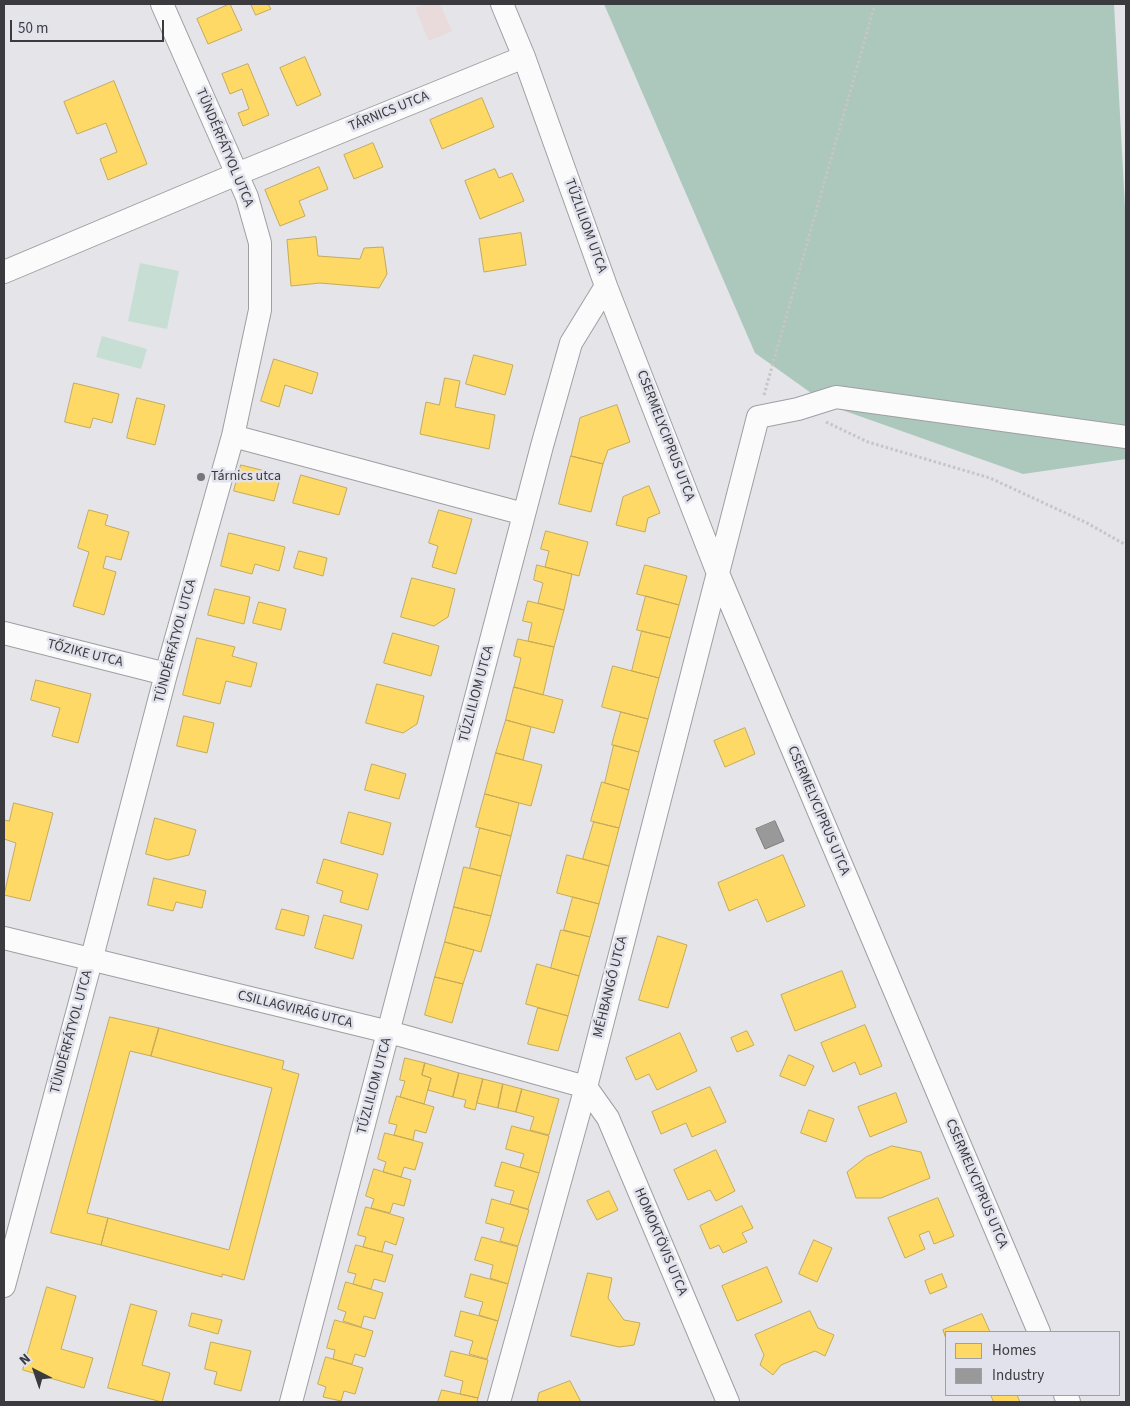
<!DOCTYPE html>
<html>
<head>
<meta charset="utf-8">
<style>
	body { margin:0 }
	#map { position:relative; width:1130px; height:1406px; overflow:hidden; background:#e4e4e9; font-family:"Source Sans 3",sans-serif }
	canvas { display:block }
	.frame { position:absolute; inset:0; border:5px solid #3b3b3f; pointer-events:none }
	.legend { position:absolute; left:945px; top:1331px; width:175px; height:65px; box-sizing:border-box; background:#e1e2ec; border:1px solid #9f9fa7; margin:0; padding:6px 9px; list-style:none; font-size:15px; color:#3b3b3f }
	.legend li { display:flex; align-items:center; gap:10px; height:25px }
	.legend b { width:25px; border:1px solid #9f9fa7 }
	.north { position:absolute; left:10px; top:1346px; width:50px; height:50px; -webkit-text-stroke:4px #e1e2ec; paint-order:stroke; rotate:319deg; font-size:14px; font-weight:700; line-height:20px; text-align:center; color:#3b3b3f }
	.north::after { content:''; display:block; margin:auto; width:18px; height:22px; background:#3b3b3f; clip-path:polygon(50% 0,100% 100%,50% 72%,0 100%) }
	.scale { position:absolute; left:10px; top:20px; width:154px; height:22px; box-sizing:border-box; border:2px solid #3b3b3f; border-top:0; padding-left:6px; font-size:15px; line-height:18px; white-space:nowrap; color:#3b3b3f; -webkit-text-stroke:4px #e1e2ec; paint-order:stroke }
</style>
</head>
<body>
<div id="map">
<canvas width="1130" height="1406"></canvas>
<div class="frame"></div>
<ul class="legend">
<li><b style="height:14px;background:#ffd966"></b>Homes</li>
<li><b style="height:14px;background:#999"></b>Industry</li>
</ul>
<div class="north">N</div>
<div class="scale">50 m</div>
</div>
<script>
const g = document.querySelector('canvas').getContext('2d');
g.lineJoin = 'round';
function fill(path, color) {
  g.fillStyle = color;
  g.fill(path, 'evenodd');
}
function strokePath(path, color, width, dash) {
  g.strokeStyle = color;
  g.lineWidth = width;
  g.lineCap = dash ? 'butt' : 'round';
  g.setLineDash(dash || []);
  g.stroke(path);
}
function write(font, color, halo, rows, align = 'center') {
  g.font = font + ' "Source Sans 3",sans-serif';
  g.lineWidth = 5;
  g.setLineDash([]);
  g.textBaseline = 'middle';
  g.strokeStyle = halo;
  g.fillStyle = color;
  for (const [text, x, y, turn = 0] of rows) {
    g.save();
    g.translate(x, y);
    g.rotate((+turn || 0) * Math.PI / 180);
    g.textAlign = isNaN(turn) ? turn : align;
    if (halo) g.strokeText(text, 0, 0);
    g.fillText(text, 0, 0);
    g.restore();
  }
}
const industrial = new Path2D(`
	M 426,4 L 440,4 L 452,31 L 429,41 L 415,8 Z`);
const green = new Path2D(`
	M 140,263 L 179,271 L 167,329 L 128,321 Z
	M 102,336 L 147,349 L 141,369 L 96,357 Z`);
const forest = new Path2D(`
	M 604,4 L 1114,4 L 1126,226 L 1126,459 L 1023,474 L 828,405 L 755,353 Z`);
const homes = new Path2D(`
	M 230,4 L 242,30 L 208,44 L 197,19 Z
	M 251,4 L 268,4 L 271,9 L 256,15 Z
	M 305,57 L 321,95 L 297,106 L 280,68 Z
	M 248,64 L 269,115 L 243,126 L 238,113 L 249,109 L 242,89 L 230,94 L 222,74 Z
	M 114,81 L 147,164 L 108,180 L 100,159 L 117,152 L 106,123 L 77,134 L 64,102 Z
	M 482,98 L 494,127 L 442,149 L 430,120 Z
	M 373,143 L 383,167 L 354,179 L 344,155 Z
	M 319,167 L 328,189 L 299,201 L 305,216 L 280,226 L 265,190 Z
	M 495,169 L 499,178 L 512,173 L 524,201 L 480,219 L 465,181 Z
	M 521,233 L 526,265 L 484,272 L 479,239 Z
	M 316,237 L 318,256 L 360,259 L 364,248 L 383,247 L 387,274 L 379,288 L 320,283 L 291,286 L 287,240 Z
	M 474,355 L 513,365 L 505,395 L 466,384 Z
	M 274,359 L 318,373 L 312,394 L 285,385 L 279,407 L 261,401 Z
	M 445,378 L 460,381 L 455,407 L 495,415 L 489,449 L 420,434 L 426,402 L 439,405 Z
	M 74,383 L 119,394 L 112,423 L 93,418 L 90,428 L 65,422 Z
	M 137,398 L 165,405 L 155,445 L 127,438 Z
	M 617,405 L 630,442 L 608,450 L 603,464 L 571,456 L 580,418 Z
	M 571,456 L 603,464 L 591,512 L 559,504 Z
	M 241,465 L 281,475 L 274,501 L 234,491 Z
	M 301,475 L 347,488 L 339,515 L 293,503 Z
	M 649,486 L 660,513 L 648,518 L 645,532 L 616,525 L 623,497 Z
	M 89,510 L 108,515 L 105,525 L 129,532 L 121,560 L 106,556 L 103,568 L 116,572 L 104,615 L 73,606 L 89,552 L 78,548 Z
	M 439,510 L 472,519 L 456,574 L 432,567 L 438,546 L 429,543 Z
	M 546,531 L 588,542 L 579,576 L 545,567 L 549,551 L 541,549 Z
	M 229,533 L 285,547 L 279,571 L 255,564 L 252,574 L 221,566 Z
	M 299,551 L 327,558 L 323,576 L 294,568 Z
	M 537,565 L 572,574 L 564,610 L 538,603 L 543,583 L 534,580 Z
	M 645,565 L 687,576 L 679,605 L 637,594 Z
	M 412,578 L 455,589 L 448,617 L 434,626 L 401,617 Z
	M 215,589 L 250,597 L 244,624 L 208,615 Z
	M 646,596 L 679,605 L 670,638 L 637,630 Z
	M 528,601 L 564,610 L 554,647 L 528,641 L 532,623 L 523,621 Z
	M 259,602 L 286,609 L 281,630 L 253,623 Z
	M 642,631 L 670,638 L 659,678 L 632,671 Z
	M 393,633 L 439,646 L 431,676 L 384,663 Z
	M 197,638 L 235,647 L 232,656 L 257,663 L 251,687 L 226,681 L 220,704 L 183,695 Z
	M 518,639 L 554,647 L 543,695 L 514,687 L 521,658 L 514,656 Z
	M 613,666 L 659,678 L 648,719 L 602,707 Z
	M 36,680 L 91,694 L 78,743 L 52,736 L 60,708 L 31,700 Z
	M 377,684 L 424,696 L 417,724 L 403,733 L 366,723 Z
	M 514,687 L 563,700 L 554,733 L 506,720 Z
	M 621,712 L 648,719 L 639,752 L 612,745 Z
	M 184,716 L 214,723 L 207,753 L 177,746 Z
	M 506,720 L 531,727 L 523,760 L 496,753 Z
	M 745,728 L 755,754 L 725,767 L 714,741 Z
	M 614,745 L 639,752 L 629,790 L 605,783 Z
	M 496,753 L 542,765 L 531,806 L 485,794 Z
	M 372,764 L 406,774 L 399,799 L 365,790 Z
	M 602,782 L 629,790 L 619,828 L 591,821 Z
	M 485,794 L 519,803 L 511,836 L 476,827 Z
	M 14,803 L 53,813 L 30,901 L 4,895 L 16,843 L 4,839 L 4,820 L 9,821 Z
	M 349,812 L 391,823 L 383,855 L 341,843 Z
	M 155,818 L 196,830 L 189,855 L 168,860 L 146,854 Z
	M 594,822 L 619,828 L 609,866 L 583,859 Z
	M 480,828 L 511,836 L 501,876 L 470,868 Z
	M 567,855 L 609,866 L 599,904 L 557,893 Z
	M 783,855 L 805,906 L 767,922 L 757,899 L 729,911 L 718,883 Z
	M 324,859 L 378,874 L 368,910 L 340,902 L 343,891 L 317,883 Z
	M 464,867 L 501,876 L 491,916 L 454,907 Z
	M 154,878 L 206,891 L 202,908 L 176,902 L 173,911 L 148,905 Z
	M 573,897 L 599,904 L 590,937 L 564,930 Z
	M 454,907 L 491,916 L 481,952 L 445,942 Z
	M 282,909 L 309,916 L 304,936 L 276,929 Z
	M 324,915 L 362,925 L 353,959 L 315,948 Z
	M 561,930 L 590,937 L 579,976 L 551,968 Z
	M 658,936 L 687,945 L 668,1008 L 639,1000 Z
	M 445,942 L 474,950 L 463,984 L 435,977 Z
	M 537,964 L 579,976 L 568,1016 L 526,1004 Z
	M 842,971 L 856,1007 L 795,1031 L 781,995 Z
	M 435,977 L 463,984 L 452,1023 L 425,1015 Z
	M 538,1008 L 568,1016 L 558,1051 L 528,1044 Z
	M 110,1017 L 159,1028 L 151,1056 L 130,1051 L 87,1213 L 108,1218 L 101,1245 L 51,1233 Z
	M 865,1025 L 882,1066 L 860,1075 L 855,1062 L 833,1072 L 821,1043 Z
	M 159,1028 L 284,1061 L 282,1069 L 299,1074 L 244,1280 L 222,1274 L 222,1277 L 101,1245 L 108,1218 L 229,1250 L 272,1088 L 151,1056 Z
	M 747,1031 L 754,1045 L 737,1052 L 731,1038 Z
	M 680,1033 L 697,1071 L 657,1090 L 649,1074 L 636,1080 L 626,1058 Z
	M 789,1055 L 814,1066 L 805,1086 L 780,1076 Z
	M 405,1058 L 425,1063 L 422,1075 L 431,1078 L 424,1104 L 400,1097 L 405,1081 L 400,1080 Z
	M 425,1063 L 459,1073 L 453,1097 L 428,1090 L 431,1078 L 422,1075 Z
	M 459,1073 L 483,1079 L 475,1110 L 464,1107 L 466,1100 L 453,1097 Z
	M 483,1079 L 503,1084 L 498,1108 L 477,1103 Z
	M 503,1084 L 522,1089 L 516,1112 L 498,1108 Z
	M 710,1087 L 726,1122 L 692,1137 L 686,1123 L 661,1134 L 652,1112 Z
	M 522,1089 L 559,1099 L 549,1135 L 530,1130 L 534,1117 L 516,1112 Z
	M 896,1093 L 907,1122 L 870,1137 L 858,1107 Z
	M 397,1096 L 434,1107 L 426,1133 L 415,1130 L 413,1140 L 394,1135 L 397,1125 L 389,1123 Z
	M 809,1110 L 834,1119 L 826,1142 L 801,1133 Z
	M 512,1126 L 549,1136 L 539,1173 L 520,1167 L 524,1154 L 506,1149 Z
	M 385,1133 L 423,1143 L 415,1170 L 404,1167 L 401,1177 L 383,1172 L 386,1162 L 378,1159 Z
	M 892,1146 L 921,1152 L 930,1178 L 881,1198 L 856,1198 L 847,1172 L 866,1157 Z
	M 716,1150 L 735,1191 L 716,1201 L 710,1190 L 688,1200 L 674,1170 Z
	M 502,1162 L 539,1173 L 528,1209 L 510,1204 L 514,1191 L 495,1186 Z
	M 374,1169 L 411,1180 L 404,1206 L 393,1203 L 390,1213 L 371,1208 L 374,1199 L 366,1196 Z
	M 609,1191 L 618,1210 L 597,1220 L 587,1201 Z
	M 938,1198 L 954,1236 L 934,1244 L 929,1231 L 919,1235 L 925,1249 L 905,1258 L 888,1218 Z
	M 492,1199 L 529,1210 L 518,1246 L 500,1241 L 504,1228 L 486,1223 Z
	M 742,1206 L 753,1228 L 742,1233 L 747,1242 L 723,1253 L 719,1245 L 710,1249 L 700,1226 Z
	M 366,1207 L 404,1218 L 396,1245 L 385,1241 L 382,1252 L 363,1247 L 366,1237 L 358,1235 Z
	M 482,1237 L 518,1247 L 508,1284 L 490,1278 L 493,1265 L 475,1260 Z
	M 814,1240 L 832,1248 L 817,1282 L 799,1274 Z
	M 356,1245 L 393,1255 L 385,1282 L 374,1279 L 371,1289 L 353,1284 L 356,1274 L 348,1272 Z
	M 767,1267 L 782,1302 L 737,1321 L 722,1286 Z
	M 588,1273 L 612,1278 L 608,1298 L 624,1320 L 640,1323 L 634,1345 L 619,1347 L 571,1336 Z
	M 471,1274 L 508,1284 L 498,1321 L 479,1315 L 483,1302 L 465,1297 Z
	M 942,1274 L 947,1287 L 930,1294 L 925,1281 Z
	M 346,1282 L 383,1293 L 375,1319 L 364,1316 L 361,1327 L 343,1321 L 346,1312 L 338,1309 Z
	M 47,1287 L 76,1296 L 61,1349 L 93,1358 L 84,1388 L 23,1370 Z
	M 131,1304 L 157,1311 L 142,1365 L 170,1373 L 162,1402 L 108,1388 Z
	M 461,1311 L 498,1321 L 487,1359 L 469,1354 L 473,1341 L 455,1336 Z
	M 810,1311 L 818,1328 L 834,1335 L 825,1356 L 815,1351 L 781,1365 L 773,1375 L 760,1365 L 764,1355 L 755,1335 Z
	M 192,1313 L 222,1320 L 218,1334 L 189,1326 Z
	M 982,1314 L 990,1332 L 946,1332 L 946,1339 L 943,1330 Z
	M 335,1320 L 373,1331 L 365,1357 L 355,1354 L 352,1364 L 333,1359 L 335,1350 L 327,1348 Z
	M 211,1342 L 251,1351 L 241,1391 L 214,1384 L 217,1372 L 205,1369 Z
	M 451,1351 L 488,1360 L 478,1398 L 460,1394 L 463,1381 L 445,1376 Z
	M 326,1357 L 363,1368 L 355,1394 L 344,1391 L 341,1401 L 323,1397 L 326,1387 L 318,1384 Z
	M 570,1381 L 581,1402 L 537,1402 L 539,1393 Z
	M 442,1390 L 478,1398 L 477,1402 L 438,1402 Z
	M 991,1395 L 1017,1395 L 1020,1402 L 994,1402 Z`);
const industry = new Path2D(`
	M 775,821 L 784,841 L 765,849 L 756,829 Z`);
const path = new Path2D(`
	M 764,395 L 875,4
	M 826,422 L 868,442 L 990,478 L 1087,523 L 1126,545`);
const street = new Path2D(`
	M 502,4 L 524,57 L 606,286 L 717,571 L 1039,1332
	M 4,272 L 237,174 L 524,57
	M 233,436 L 524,514
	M 4,633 L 166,674
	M 4,938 L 389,1032 L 586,1087 L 608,1118 L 728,1402
	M 4,1286 L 91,961 L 166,674 L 233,436 L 260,310 L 260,243 L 247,197 L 162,4
	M 1065,1395 L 1069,1402
	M 291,1402 L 542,446 L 571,343 L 606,286
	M 499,1402 L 586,1087 L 758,417 L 798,409 L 836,397 L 1126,437`);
const markers = [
	[201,477,5,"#76767a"]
];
const streetNames = [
	["TÁRNICS UTCA",389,112,-22],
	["TÜNDÉRFÁTYOL UTCA",224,148,67],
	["TŰZLILIOM UTCA",585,226,70],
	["CSERMELYCIPRUS UTCA",665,436,69],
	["TÜNDÉRFÁTYOL UTCA",176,641,-75],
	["TŐZIKE UTCA",85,654,14],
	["TŰZLILIOM UTCA",477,694,-75],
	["CSERMELYCIPRUS UTCA",818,811,67],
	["MÉHBANGÓ UTCA",611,987,-76],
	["CSILLAGVIRÁG UTCA",295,1010,14],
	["TÜNDÉRFÁTYOL UTCA",72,1032,-75],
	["TŰZLILIOM UTCA",375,1086,-75],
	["CSERMELYCIPRUS UTCA",976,1184,67],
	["HOMOKTÖVIS UTCA",660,1242,67]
];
const poiNames = [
	["Tárnics utca",211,477]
];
fill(industrial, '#e9dadc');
fill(green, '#c7ded5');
fill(forest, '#acc7bc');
fill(homes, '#ffd966');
strokePath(homes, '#c4aa5a', 1);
fill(industry, '#999');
strokePath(industry, '#7d7d7e', 1);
strokePath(street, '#9f9fa3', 24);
strokePath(path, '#c6c6c7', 3, [2.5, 2.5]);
strokePath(street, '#fbfbfc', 22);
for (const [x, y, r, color] of markers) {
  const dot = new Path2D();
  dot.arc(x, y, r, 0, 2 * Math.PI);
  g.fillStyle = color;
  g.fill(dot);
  strokePath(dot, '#e1e2ec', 2);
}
write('14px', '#3b3b3f', '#e1e2ec', streetNames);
write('14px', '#3b3b3f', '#e1e2ec', poiNames, 'left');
</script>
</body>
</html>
